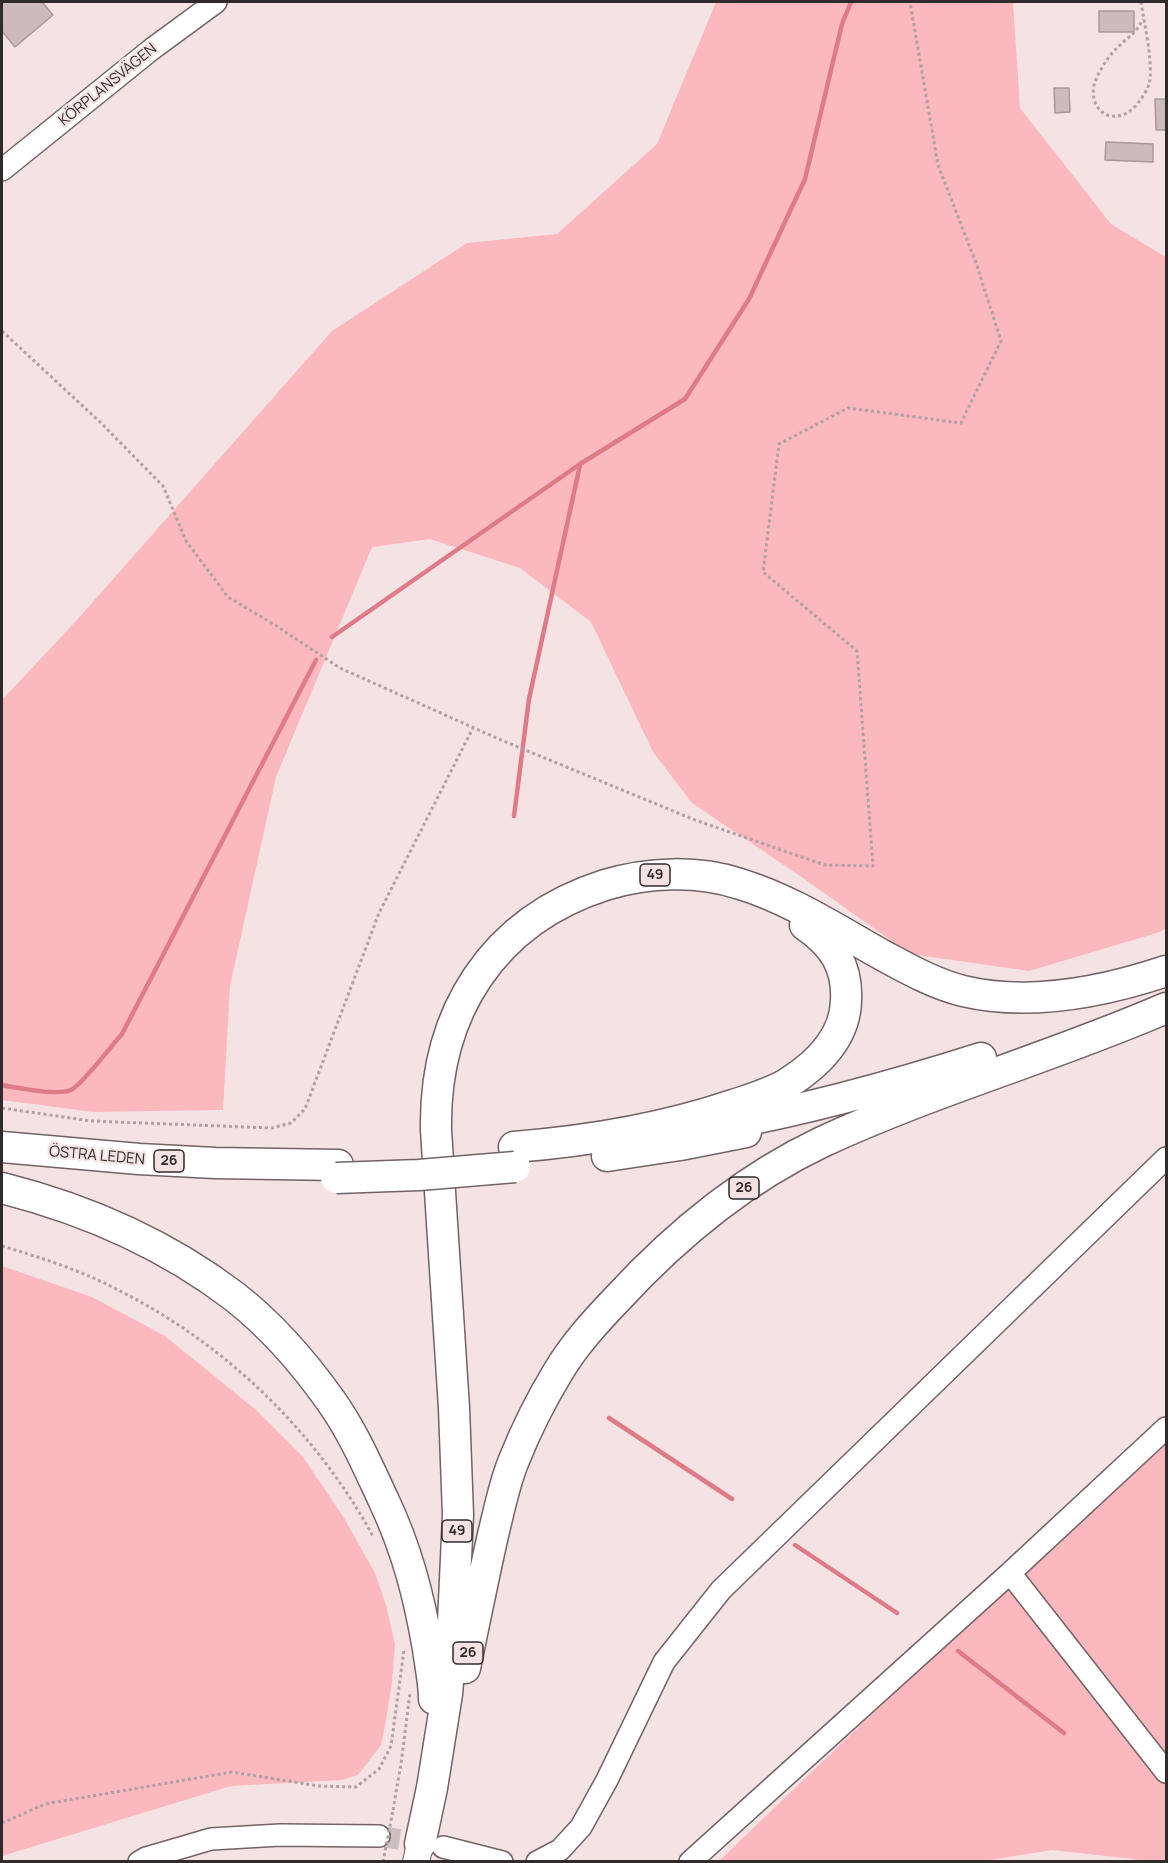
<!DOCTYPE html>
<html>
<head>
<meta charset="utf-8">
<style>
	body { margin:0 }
	#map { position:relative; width:1168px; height:1863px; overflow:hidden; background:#f5e3e4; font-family:Manrope,sans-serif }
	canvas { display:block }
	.frame { position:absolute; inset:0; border:3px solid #312a2a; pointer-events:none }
</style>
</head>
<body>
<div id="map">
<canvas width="1168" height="1863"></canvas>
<div class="frame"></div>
</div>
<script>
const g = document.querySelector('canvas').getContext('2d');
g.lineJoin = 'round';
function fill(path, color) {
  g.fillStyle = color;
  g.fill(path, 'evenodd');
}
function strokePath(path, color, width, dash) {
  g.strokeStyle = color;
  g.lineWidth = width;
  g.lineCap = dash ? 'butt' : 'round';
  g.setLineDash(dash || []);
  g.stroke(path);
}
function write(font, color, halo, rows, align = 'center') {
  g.font = font + ' Manrope,sans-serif';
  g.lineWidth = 4.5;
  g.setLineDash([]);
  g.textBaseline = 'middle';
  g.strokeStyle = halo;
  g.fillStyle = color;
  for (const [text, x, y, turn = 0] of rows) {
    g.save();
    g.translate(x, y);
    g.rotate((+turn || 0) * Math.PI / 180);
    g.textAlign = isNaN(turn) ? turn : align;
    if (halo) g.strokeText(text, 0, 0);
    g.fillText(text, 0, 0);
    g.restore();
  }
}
const green = new Path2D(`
	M 716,2 L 1013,2 L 1020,108 L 1111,224 L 1166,257 L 1166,928 L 1160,932 L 1029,971 L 910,954 L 803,878 L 692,803 L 653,752 L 591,622 L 520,568 L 430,539 L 372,547 L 276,777 L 230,986 L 223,1110 L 93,1112 L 2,1100 L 2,700 L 76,621 L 332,331 L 467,243 L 557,234 L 657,144 Z
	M 2,1266 L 92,1297 L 165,1336 L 256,1410 L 303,1457 L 344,1518 L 375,1573 L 386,1605 L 395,1644 L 392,1683 L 385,1726 L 381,1745 L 358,1775 L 342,1780 L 231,1786 L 2,1856 Z
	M 1166,1442 L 1166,1861 L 1140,1861 L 1134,1859 L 1052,1850 L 978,1862 L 718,1862 L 871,1715 Z`);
const stream = new Path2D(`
	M 332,637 L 580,464 L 685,399 L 749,299 L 805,179 L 842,24 L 851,2
	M 514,816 L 529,699 L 580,465
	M 2,1085 C 17,1088 57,1096 71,1090 C 81,1086 112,1045 122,1034 L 316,660
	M 609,1418 L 732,1499
	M 795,1545 L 897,1613
	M 958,1651 L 1064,1733`);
const building = new Path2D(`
	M 2,2 L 42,2 L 53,15 L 15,47 L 2,31 Z
	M 1099,11 L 1134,11 L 1134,32 L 1099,32 Z
	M 1054,88 L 1069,88 L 1070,112 L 1055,113 Z
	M 1155,99 L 1166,99 L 1166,130 L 1156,130 Z
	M 1106,142 L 1153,144 L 1153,162 L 1105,160 Z`);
const minorTunnel = new Path2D(`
	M 379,1836 L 432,1845`);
const path = new Path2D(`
	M 1141,2 C 1144,22 1154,66 1149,84 C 1145,96 1133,112 1122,115 C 1102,121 1090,103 1094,85 C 1098,72 1108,56 1119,46 C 1131,34 1134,36 1143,19
	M 2,331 L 101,423 L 163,486 L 186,541 L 228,597 L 275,625 L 340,668 L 501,740 L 695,820 L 825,865 L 873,866 L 857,651 L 763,572 L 779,444 L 848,408 L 961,423 L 1001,341 L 976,263 L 938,165 L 910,2
	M 2,1108 L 91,1121 L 272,1128 L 291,1123 L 305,1109 L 379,913 L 473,728
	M 2,1246 C 42,1258 83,1271 120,1291 C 227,1345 317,1433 374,1538
	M 393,1810 L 401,1764 L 410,1693
	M 2,1823 L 45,1804 L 232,1772 L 319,1786 L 356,1787 L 379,1769 L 391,1746 L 404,1650`);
const minor = new Path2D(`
	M 2,170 L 152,49 L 216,2
	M 1010,1573 L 1166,1772
	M 443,1847 L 502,1862
	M 139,1862 L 146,1858 L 211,1839 L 280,1835 L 379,1836
	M 537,1862 L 560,1850 L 581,1827 L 607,1780 L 664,1662 L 721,1590 L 1166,1158
	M 690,1862 L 1010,1573 L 1166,1428`);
const major = new Path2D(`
	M 416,1862 L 420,1844`);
const highway = new Path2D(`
	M 722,1125 C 810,1109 896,1085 981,1058
	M 2,1147 L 139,1159 L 215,1163 L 338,1165
	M 514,1147 C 589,1141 662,1129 733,1105 C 751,1099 772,1093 788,1083 C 818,1064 845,1037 846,1001 C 848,966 833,944 805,925
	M 607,1156 L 680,1145 L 746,1132
	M 2,1188 C 85,1209 167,1245 235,1297 C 272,1326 304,1363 331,1401 C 353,1432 368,1467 384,1501 C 407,1550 419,1596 428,1649 C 430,1665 434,1682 434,1699
	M 465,1668 C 474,1624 483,1579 493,1535 C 499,1511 504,1484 514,1460 C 526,1430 541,1400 558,1372 C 574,1345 595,1322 617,1299 C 675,1236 744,1179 822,1142 C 934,1090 1053,1057 1166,1008
	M 420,1844 L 432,1788 L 447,1694 L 453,1623 L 458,1515 L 454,1408 L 436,1130 C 434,1014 492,921 605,885 C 648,872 697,870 740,884 C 790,899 839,931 884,956 C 910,970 935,984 963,991 C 1030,1007 1103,992 1166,971`);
const pathBridge = new Path2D(`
	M 383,1862 L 393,1810`);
const highwayBridge = new Path2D(`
	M 336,1178 L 419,1175 L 515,1167`);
const shields = [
	[655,875,30],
	[169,1161,30],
	[744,1188,30],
	[457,1531,30],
	[468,1653,30]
];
const shieldNames = [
	["49",655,875],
	["26",169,1161],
	["26",744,1188],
	["49",457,1531],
	["26",468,1653]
];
const streetNames = [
	["KÖRPLANSVÄGEN",108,85,-39],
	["ÖSTRA LEDEN",97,1156,5]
];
fill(green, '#fbb8bf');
strokePath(stream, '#df7b89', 4.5);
fill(building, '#ccbabc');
strokePath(building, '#a99899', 1.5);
strokePath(minorTunnel, '#cebebf', 21, [21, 10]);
strokePath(minor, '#726364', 24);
strokePath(major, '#726364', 28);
strokePath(highway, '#726364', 33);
strokePath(path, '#afa1a1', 3, [3, 3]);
strokePath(minor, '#fff', 21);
strokePath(major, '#fff', 26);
strokePath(highway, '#fff', 30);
strokePath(highwayBridge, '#726364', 33, []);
strokePath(pathBridge, '#afa1a1', 3, [3, 3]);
strokePath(highwayBridge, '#fff', 30);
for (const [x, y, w] of shields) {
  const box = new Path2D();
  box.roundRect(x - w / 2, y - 11, w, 22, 4.5);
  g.fillStyle = '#f5e3e4';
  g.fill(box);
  strokePath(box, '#312a2a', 1.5);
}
write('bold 14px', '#312a2a', null, shieldNames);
write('15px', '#312a2a', '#f5e3e4', streetNames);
</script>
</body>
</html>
